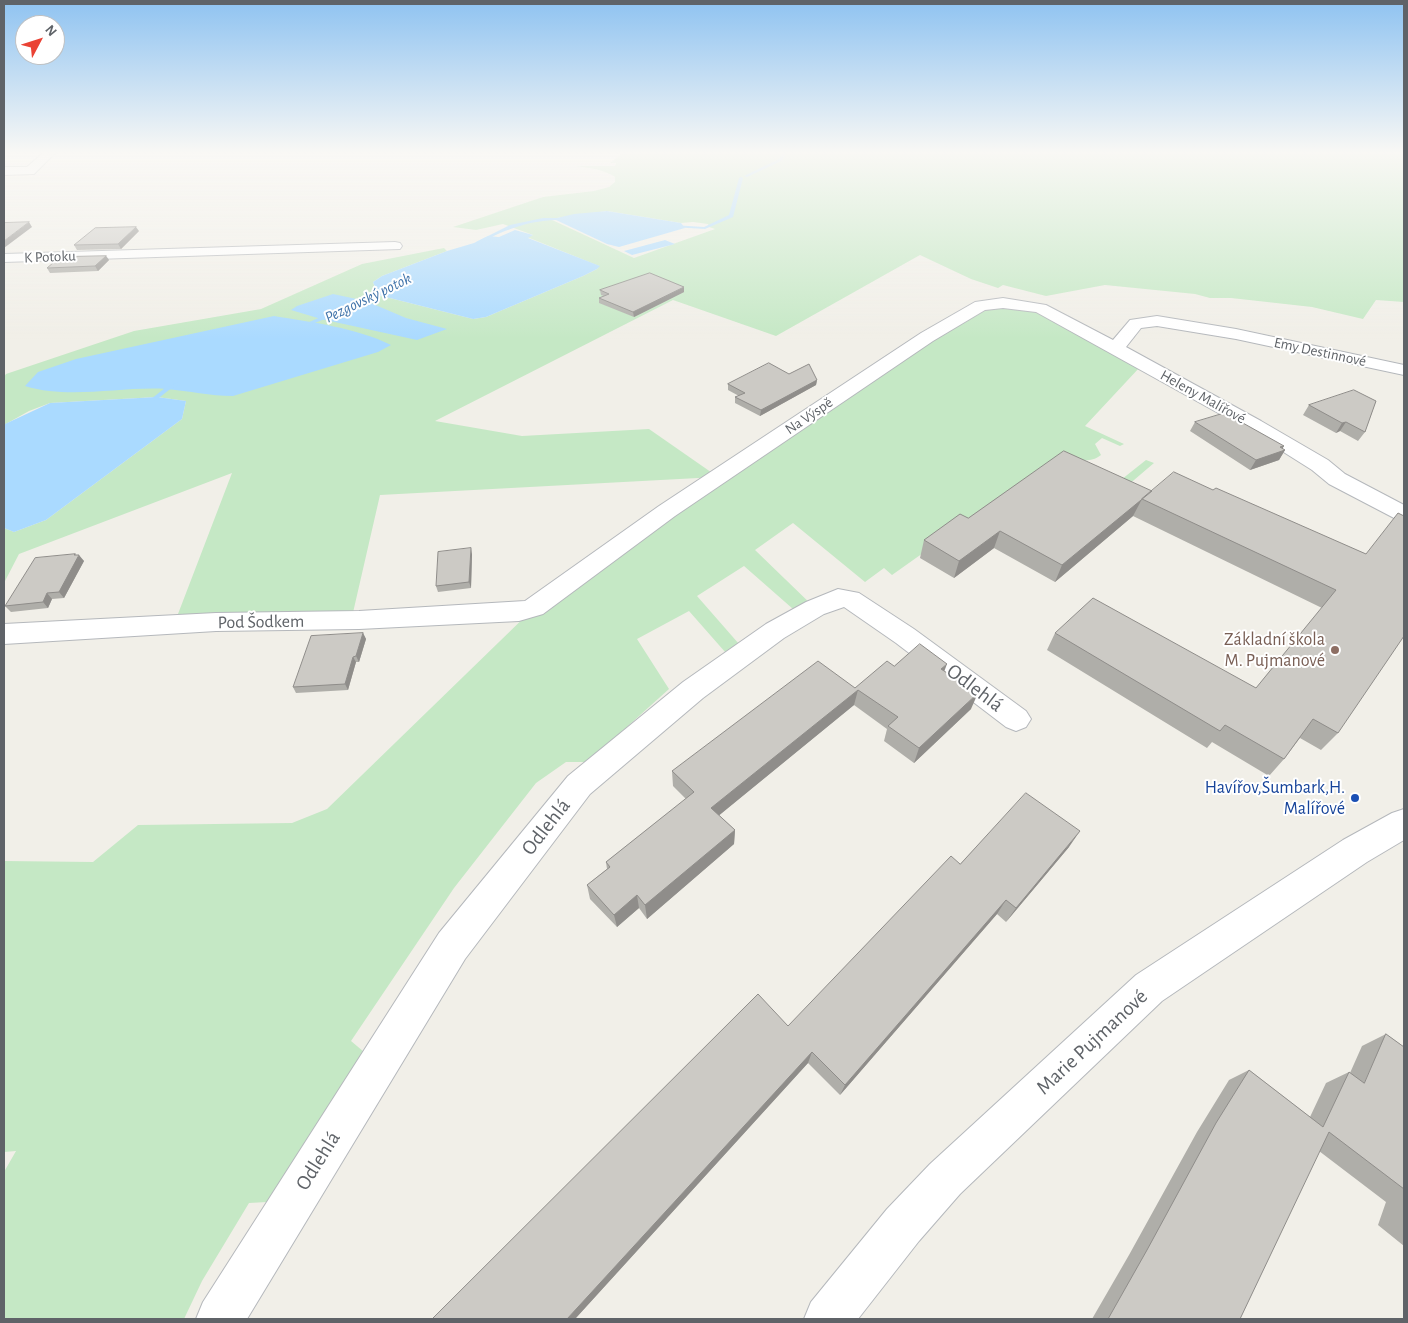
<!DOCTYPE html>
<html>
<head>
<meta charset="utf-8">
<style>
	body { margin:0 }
	#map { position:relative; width:1408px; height:1323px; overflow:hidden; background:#f1efe8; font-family:"Alegreya Sans",sans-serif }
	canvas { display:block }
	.frame { position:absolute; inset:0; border:5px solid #5f6368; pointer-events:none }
	.north { position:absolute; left:15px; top:15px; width:50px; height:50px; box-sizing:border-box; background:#fff; border:1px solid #bfc1c3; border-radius:50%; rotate:50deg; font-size:14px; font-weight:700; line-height:20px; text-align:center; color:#5f6368 }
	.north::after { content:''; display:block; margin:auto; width:18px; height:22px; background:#ea4335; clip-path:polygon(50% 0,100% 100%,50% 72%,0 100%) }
</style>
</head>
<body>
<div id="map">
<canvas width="1408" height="1323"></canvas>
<div class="frame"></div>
<div class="north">N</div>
</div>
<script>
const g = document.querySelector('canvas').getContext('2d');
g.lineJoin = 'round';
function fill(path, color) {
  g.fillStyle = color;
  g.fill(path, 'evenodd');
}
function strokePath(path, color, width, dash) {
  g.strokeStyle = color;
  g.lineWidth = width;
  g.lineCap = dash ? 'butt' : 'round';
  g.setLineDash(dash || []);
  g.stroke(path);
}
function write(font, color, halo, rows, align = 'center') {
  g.font = font + ' "Alegreya Sans",sans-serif';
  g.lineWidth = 4;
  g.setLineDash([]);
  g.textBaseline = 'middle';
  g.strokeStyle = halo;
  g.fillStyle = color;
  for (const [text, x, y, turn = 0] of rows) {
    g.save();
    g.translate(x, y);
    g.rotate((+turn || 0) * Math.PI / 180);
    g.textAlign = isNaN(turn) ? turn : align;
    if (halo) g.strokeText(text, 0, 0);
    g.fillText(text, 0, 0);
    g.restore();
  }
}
const green = new Path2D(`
	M 623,153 L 1404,153 L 1404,302 L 1376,300 L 1363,319 L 1312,307 L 1231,298 L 1210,298 L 1195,294 L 1105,285 L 1046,296 L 1003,285 L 998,288 L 971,279 L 920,255 L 776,336 L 673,300 L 435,421 L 522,436 L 649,429 L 718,477 L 927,337 L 965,315 L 1003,303 L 1048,315 L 1140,367 L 1085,426 L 1124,444 L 1120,446 L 1102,438 L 1095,444 L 1101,455 C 1087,466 1078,454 1065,466 L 1112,487 L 1146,460 L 1154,463 L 1127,486 L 1136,492 L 1132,495 L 1120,492 L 1116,495 L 1058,466 L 1043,468 L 892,575 L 884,568 L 865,582 L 793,523 L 755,550 L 815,608 L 801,616 L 744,566 L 697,596 L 746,652 L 733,661 L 689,611 L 637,639 L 669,689 L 588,762 L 566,762 L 536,783 L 454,888 L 351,1041 L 370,1057 L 285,1201 L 249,1203 L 202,1281 L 184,1319 L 4,1319 L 4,1172 L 16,1151 L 4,1152 L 4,861 L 93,862 L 138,825 L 292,823 L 327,809 L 534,608 L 717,477 L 380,495 L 352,617 L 173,627 L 232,473 L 19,554 L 4,583 L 4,528 L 14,532 L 46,520 L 182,419 L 186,401 L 157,397 L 50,403 L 29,411 L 4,425 L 4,377 L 6,374 L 134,331 L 261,309 L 362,264 L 444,248 L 447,251 L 382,276 L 373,282 L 378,295 L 473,319 L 486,317 L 583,276 L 597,269 L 599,266 L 527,237 L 533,235 L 503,224 L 476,230 L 453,227 L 543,197 L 594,191 L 609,187 L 615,182 L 615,177 C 603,169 589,168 575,166 L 615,166 L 616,163 L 610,163 ZM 607,211 L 681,223 L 693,222 L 708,224 L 709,227 L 715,229 L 634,258 L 550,219 Z`);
const water = new Path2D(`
	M 607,211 L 681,223 L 685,228 L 619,247 L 607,244 L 556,220 L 557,218 L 574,214 Z
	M 515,230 L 533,235 L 528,238 L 600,266 L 597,269 L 583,276 L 486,317 L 473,319 L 378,295 L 373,282 L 382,276 L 447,251 L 474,243 L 488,236 L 499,237 Z
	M 665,240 L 675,244 L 632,255 L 624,251 Z
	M 333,294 L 366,301 L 406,318 L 447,329 L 417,340 L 321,319 L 291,310 L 297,306 Z
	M 274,316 C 311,322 357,328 391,345 L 378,352 L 233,396 C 210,396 189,391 167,389 C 120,386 71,400 25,386 L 38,372 L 76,359 Z
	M 157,397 L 186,401 L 182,419 L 46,520 L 14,532 L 4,528 L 5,424 L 50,403 Z`);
const stream = new Path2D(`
	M 783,153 L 787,153 L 781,161 L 747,177 L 744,176 L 779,159 Z
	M 741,177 L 743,178 L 733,217 L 705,229 L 671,227 L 673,225 L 704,227 L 729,215 L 739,178 Z
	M 543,218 L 568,218 L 570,219 L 568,220 C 533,219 510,227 480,243 L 476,242 L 510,225 Z
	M 387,288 L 389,289 L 389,291 L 356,306 L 351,305 Z
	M 330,313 L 332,314 L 332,316 L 305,327 L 300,326 Z
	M 178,382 L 180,383 L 180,385 L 169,390 L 151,404 L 146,403 L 165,388 Z`);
const minor = new Path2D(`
	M 43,153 L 55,153 L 34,174 L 4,175 L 4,167 L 27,167 Z
	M 395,242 L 400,243 L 402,246 L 400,249 L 4,262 L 4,254 Z
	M 1003,298 L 1046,305 L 1113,340 L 1130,320 L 1157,316 L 1236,329 L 1404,365 L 1404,375 L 1236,339 L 1157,326 L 1141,328 L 1126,347 L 1261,421 L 1328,460 L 1345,474 L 1404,505 L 1404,521 L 1396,519 L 1329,484 L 1312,470 L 1247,429 L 1036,312 L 1003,308 L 985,310 L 933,341 L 675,516 L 543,614 L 519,621 L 359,629 L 216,631 L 4,644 L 4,624 L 216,613 L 359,611 L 525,601 L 659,506 L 921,333 L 975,302 Z
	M 838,589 L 859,593 L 914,629 L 1026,711 L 1031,719 L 1026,727 L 1016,731 L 1006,727 L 896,643 L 844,607 L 824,614 L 784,638 L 703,698 L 590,794 L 465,959 L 247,1319 L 196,1319 L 203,1302 L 439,933 L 568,776 L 683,682 L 766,624 L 806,602 Z
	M 1404,809 L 1404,840 L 1367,862 L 1162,1001 L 960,1194 L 919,1241 L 858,1319 L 804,1319 L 811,1302 L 887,1209 L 930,1164 L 1136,975 L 1343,840 L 1392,813 Z`);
const wall = new Path2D(`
	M 139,231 L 121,249 L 77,250 L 74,245 Z
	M 106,256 L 109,260 L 98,271 L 50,273 L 47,268 Z
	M 600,290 L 684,292 L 634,317 L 599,303 L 599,298 L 604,296 L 601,295 Z
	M 789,374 L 817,380 L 816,385 L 760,416 L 735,403 L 735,397 L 739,396 L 728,390 L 728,384 Z
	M 1376,401 L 1365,432 L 1358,441 L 1340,431 L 1336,433 L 1303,415 L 1309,405 Z
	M 1195,422 L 1284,446 L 1282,449 L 1285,450 L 1279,460 L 1250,470 L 1190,431 Z
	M 1213,490 L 1366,554 L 1338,733 L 1321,750 L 1300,738 L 1284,759 L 1269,776 L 1212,742 L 1207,748 L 1047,650 L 1055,633 L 1256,688 L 1322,608 L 1133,516 L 1055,582 L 994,548 L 954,578 L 920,558 L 924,540 L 968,518 L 1152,491 Z
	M 472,554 L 471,588 L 438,592 L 436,586 Z
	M 76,555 L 84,561 L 64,598 L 52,599 L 48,608 L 11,612 L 5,606 Z
	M 363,633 L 366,639 L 359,662 L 356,662 L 348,690 L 296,693 L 293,687 Z
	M 894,666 L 944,672 L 971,709 L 914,763 L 884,741 L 887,729 L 854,705 L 719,815 L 735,830 L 734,844 L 647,919 L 639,908 L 617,927 L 590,899 L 587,885 L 607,869 L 606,862 L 686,799 L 673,786 L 672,771 L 855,688 Z
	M 1069,847 L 1006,922 L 997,914 L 840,1095 L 808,1063 L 575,1319 L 432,1319 L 788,1026 L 960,864 Z
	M 1386,1034 L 1404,1047 L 1404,1246 L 1378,1225 L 1386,1202 L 1319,1151 L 1240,1319 L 1092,1319 L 1129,1255 L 1197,1132 L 1229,1080 L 1249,1070 L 1310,1117 L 1326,1083 L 1349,1072 L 1350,1073 L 1362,1046 Z`);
const shadedWall = new Path2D(`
	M 29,222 L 32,227 L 4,248 L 4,241 Z
	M 136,227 L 139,231 L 121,249 L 118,244 Z
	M 106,256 L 109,260 L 98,271 L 95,266 Z
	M 684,287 L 684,292 L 634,317 L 633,312 Z
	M 817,380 L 816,385 L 760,416 L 761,410 Z
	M 1346,422 L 1340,431 L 1336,433 L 1342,423 Z
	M 1284,446 L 1280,452 L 1285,450 L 1279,460 L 1250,470 L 1256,460 Z
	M 1142,499 L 1133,516 L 1055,582 L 1062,565 Z
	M 1000,531 L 994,548 L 954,578 L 959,561 Z
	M 471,548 L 472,554 L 471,588 L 469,582 Z
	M 75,554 L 78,557 L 79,555 L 84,561 L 64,598 L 59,592 Z
	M 47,593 L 52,599 L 48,608 L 43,602 Z
	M 363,633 L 366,639 L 359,662 L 356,656 Z
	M 353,657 L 356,662 L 348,690 L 345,684 Z
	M 947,664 L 941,680 L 941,669 Z
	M 858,690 L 854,705 L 711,822 L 711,808 Z
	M 978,693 L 971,709 L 914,763 L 919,748 Z
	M 735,830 L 734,844 L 647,919 L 645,905 Z
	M 1080,831 L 1069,847 L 1006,922 L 1016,908 Z
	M 637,895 L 639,908 L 617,927 L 614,915 Z
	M 1006,900 L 997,914 L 840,1095 L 845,1085 Z
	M 812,1052 L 808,1063 L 575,1319 L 567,1319 Z`);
const building = new Path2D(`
	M 29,222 L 4,241 L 4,223 Z
	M 136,227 L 118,244 L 74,245 L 95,228 Z
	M 106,256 L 95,266 L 47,268 L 60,257 Z
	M 650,273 L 684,287 L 633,312 L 599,298 L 609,294 L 600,290 Z
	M 769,363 L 789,374 L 809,364 L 817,380 L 761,410 L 735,397 L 745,393 L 728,384 Z
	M 1354,390 L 1376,401 L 1365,432 L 1346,422 L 1342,423 L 1309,405 Z
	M 1225,413 L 1284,446 L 1280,447 L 1285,450 L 1256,460 L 1195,422 Z
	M 1064,451 L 1152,491 L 1062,565 L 1000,531 L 959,561 L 924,540 L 960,514 L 968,518 Z
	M 1174,472 L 1213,490 L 1216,488 L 1366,554 L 1398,513 L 1404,516 L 1404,636 L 1338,733 L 1313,719 L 1284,759 L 1225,725 L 1220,731 L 1055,633 L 1093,598 L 1256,688 L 1336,590 L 1142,499 Z
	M 471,548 L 469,582 L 436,586 L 438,552 Z
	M 75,554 L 74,555 L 79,555 L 59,592 L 47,593 L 43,602 L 5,606 L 35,558 Z
	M 363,633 L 356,656 L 353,657 L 345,684 L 293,687 L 311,636 Z
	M 920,644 L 947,664 L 941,669 L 978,693 L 919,748 L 888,726 L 898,717 L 858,690 L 711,808 L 735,830 L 645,905 L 637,895 L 614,915 L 587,885 L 610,867 L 606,862 L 694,792 L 672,771 L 818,661 L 855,688 L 887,661 L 894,666 Z
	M 1026,793 L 1080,831 L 1016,908 L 1006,900 L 845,1085 L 812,1052 L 567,1319 L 432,1319 L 758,994 L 788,1026 L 951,856 L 960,864 Z
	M 1386,1034 L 1404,1047 L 1404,1189 L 1329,1132 L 1240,1319 L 1108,1319 L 1147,1250 L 1216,1123 L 1249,1070 L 1323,1127 L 1349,1072 L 1364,1083 Z`);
const markers = [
	[1335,650,5,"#8d6e63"],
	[1355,798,5,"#1a4fb4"]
];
const farStreetnames = [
	["K Potoku",50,257,-2],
	["Emy Destinnové",1320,352,12],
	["Heleny Malířové",1203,397,29],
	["Na Výspě",809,416,-34]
];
const farWaternames = [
	["Pezgovský potok",368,298,-26]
];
const streetNames = [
	["Pod Šodkem",261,622,-1]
];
const educationNames = [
	["Základní škola",1325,640],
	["M. Pujmanové",1325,661]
];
const transitNames = [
	["Havířov,Šumbark,H.",1345,788],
	["Malířové",1345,809]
];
const nearStreetnames = [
	["Odlehlá",975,688,37],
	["Odlehlá",546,827,-52],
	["Marie Pujmanové",1092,1042,-43],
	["Odlehlá",318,1161,-58]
];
fill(green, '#c5e8c5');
fill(water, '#aadaff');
fill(stream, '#aadaff');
strokePath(minor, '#b5b8bc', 2);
fill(minor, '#fff');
fill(wall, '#afaea9');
fill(shadedWall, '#8f8d8a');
fill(building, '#cccac5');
strokePath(building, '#8f8d8a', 1);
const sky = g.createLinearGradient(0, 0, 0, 339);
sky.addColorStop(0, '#8fc3f1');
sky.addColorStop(0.45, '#f9f8f5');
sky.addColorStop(1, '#f9f8f500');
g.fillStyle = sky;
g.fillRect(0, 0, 1408, 339);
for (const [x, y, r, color] of markers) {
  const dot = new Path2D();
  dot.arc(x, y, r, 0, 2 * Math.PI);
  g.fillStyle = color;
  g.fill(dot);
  strokePath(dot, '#fff', 2);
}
write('15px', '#5f6368', '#fff', farStreetnames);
write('italic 16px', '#4174aa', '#fff', farWaternames);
write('18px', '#5f6368', '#fff', streetNames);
write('18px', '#785e54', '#fff', educationNames, 'right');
write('18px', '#164399', '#fff', transitNames, 'right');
write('21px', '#5f6368', '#fff', nearStreetnames);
</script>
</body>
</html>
